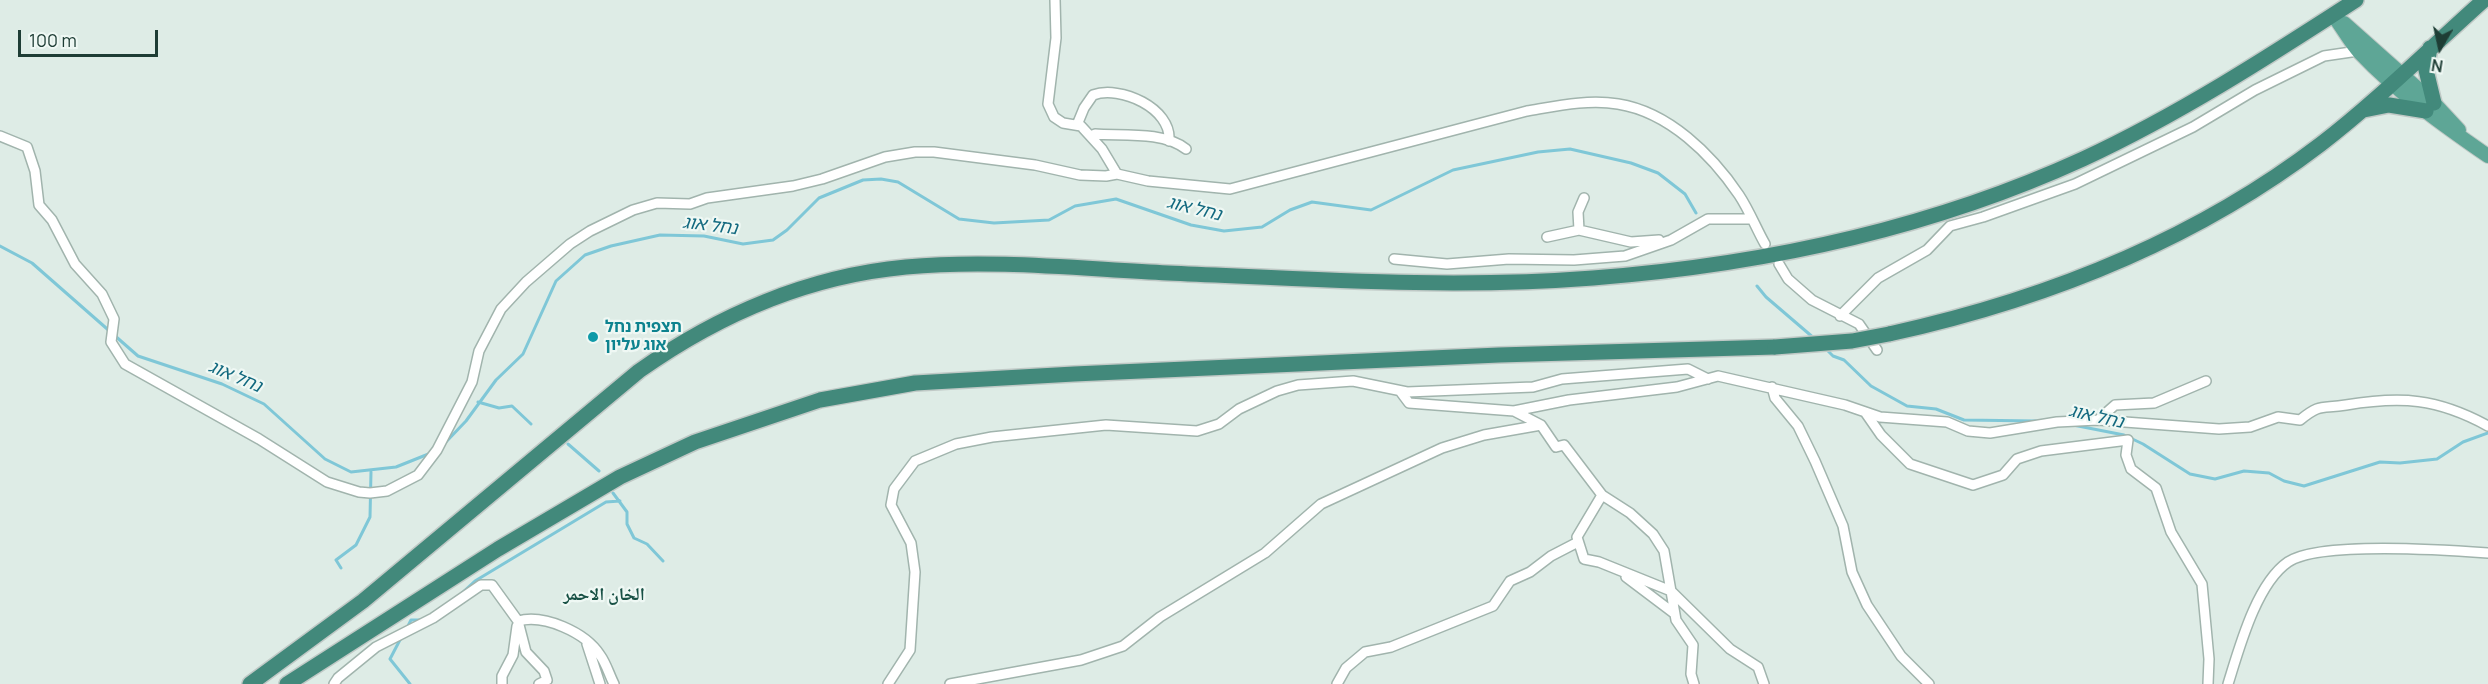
<!DOCTYPE html>
<html>
<head>
<meta charset="utf-8">
<style>
	body { margin:0 }
	#map { position:relative; width:2488px; height:684px; overflow:hidden; background:#deece6; font-family:Manrope,sans-serif }
	canvas { display:block }
	.north { position:absolute; left:2410px; top:18px; width:60px; height:60px; -webkit-text-stroke:4px #eff8f4; paint-order:stroke; rotate:189deg; font-size:16px; font-weight:700; line-height:24px; text-align:center; color:#1e3d35 }
	.north::after { content:''; display:block; margin:auto; width:21px; height:27px; background:#1e3d35; clip-path:polygon(50% 0,100% 100%,50% 72%,0 100%) }
	.scale { position:absolute; left:18px; top:30px; width:140px; height:27px; box-sizing:border-box; border:3px solid #1e3d35; border-top:0; padding-left:8px; font-size:18px; line-height:21px; white-space:nowrap; color:#1e3d35; -webkit-text-stroke:4px #eff8f4; paint-order:stroke }
</style>
</head>
<body>
<div id="map">
<canvas width="2488" height="684"></canvas>
<div class="north">N</div>
<div class="scale">100 m</div>
</div>
<script>
const g = document.querySelector('canvas').getContext('2d');
g.lineJoin = 'round';
function strokePath(path, color, width, dash) {
  g.strokeStyle = color;
  g.lineWidth = width;
  g.lineCap = dash ? 'butt' : 'round';
  g.setLineDash(dash || []);
  g.stroke(path);
}
function write(font, color, halo, rows, align = 'center') {
  g.font = font + ' Manrope,"Noto Naskh Arabic","Noto Sans Hebrew",sans-serif';
  g.lineWidth = 4.5;
  g.setLineDash([]);
  g.textBaseline = 'middle';
  g.strokeStyle = halo;
  g.fillStyle = color;
  for (const [text, x, y, turn = 0] of rows) {
    g.save();
    g.translate(x, y);
    g.rotate((+turn || 0) * Math.PI / 180);
    g.textAlign = isNaN(turn) ? turn : align;
    if (halo) g.strokeText(text, 0, 0);
    g.fillText(text, 0, 0);
    g.restore();
  }
}
const stream = new Path2D(`
	M 0,246 L 32,263 L 138,356 L 222,384 L 264,404 L 325,459 L 351,472 L 396,467 L 431,453
	M 1757,286 L 1766,297 L 1815,339
	M 1825,348 L 1833,356 L 1844,360 L 1871,386 L 1907,406 L 1936,409 L 1964,420 L 2036,421
	M 478,402 L 499,408 L 512,406 L 531,424
	M 2073,425 L 2124,435 L 2143,444 L 2190,474 L 2215,479 L 2244,471 L 2269,473 L 2284,481 L 2304,486 L 2380,462 L 2400,463 L 2437,459 L 2463,442 L 2488,433
	M 444,444 L 466,421 L 496,380 L 523,354 L 556,281 L 585,255 L 611,246 L 660,235 L 704,236 L 743,244 L 773,240 L 787,230 L 819,198 L 863,180 L 881,179 L 898,182 L 959,219 L 994,223 L 1049,220 L 1075,206 L 1116,199 L 1191,225 L 1224,231 L 1262,227 L 1290,210 L 1312,202 L 1371,210 L 1453,170 L 1538,152 L 1570,149 L 1631,163 L 1658,173 L 1685,194 L 1696,213
	M 568,444 L 599,471
	M 613,493 L 627,512 L 627,524 L 634,538 L 647,544 L 663,561
	M 341,568 L 336,560 L 356,545 L 370,517 L 371,472
	M 462,593 L 475,581 L 606,502 L 620,501
	M 407,628 L 411,620 L 423,620
	M 402,636 L 390,659 L 410,684`);
const minor = new Path2D(`
	M 1055,0 L 1056,38 L 1048,104 L 1054,117 L 1063,123 L 1081,126 L 1102,149 L 1117,174 L 1148,181 L 1230,189 L 1527,111 C 1557,106 1588,99 1618,104 C 1669,112 1712,155 1739,195 C 1749,210 1756,228 1765,244
	M 1077,125 L 1084,108 L 1093,95 C 1120,85 1172,108 1169,141
	M 0,136 L 27,147 L 35,171 L 39,205 L 52,220 L 75,264 L 102,294 L 114,319 L 111,342 L 125,364 L 259,439 L 327,482 L 359,492 L 370,493 L 387,491 L 418,475 L 437,450 L 472,382 L 479,351 L 501,309 L 526,282 L 570,244 L 590,231 L 633,210 L 657,203 L 690,204 L 707,198 L 793,186 L 822,179 L 885,157 L 915,152 L 934,152 L 1035,165 L 1080,175 L 1106,176 L 1117,174
	M 1091,136 L 1095,134 C 1122,136 1163,131 1186,149
	M 1579,230 L 1578,212 L 1584,198
	M 1547,237 L 1579,230 L 1631,242 L 1659,240
	M 1394,259 L 1447,264 L 1509,259 L 1574,260 L 1625,256 L 1671,240 L 1708,219 L 1751,219
	M 1779,264 L 1788,279 L 1812,300 L 1859,324 L 1877,350
	M 1840,316 L 1878,278 L 1927,250 L 1950,226 L 1983,217 L 2075,184 L 2193,127 L 2255,90 L 2324,56 L 2358,51
	M 1772,387 L 1775,398 L 1798,426 L 1815,461 L 1843,526 L 1852,572 L 1867,605 L 1901,656 L 1929,684
	M 1400,391 L 1409,403 L 1514,411 L 1569,400 L 1677,387 L 1718,376 L 1845,405 L 1880,417 L 1947,422 L 1968,431 L 1990,433 L 2057,422 L 2098,420 L 2219,429 L 2250,427 L 2278,417 L 2300,420 C 2321,403 2321,409 2346,405 C 2401,396 2437,398 2488,426
	M 1514,411 L 1541,425 L 1556,447 L 1564,445 L 1602,495 L 1577,537 L 1584,559 L 1599,562 L 1671,591 L 1730,649 L 1758,667 L 1764,684
	M 1865,412 L 1881,435 L 1910,464 L 1973,485 L 2003,475 L 2017,459 L 2041,451 L 2128,440 L 2126,455 L 2131,469 L 2156,488 L 2171,532 L 2202,584 L 2209,659 L 2208,684
	M 2098,420 L 2115,405 L 2154,403 L 2206,381
	M 1602,495 L 1630,513 L 1653,534 L 1664,551 L 1676,620 L 1693,645 L 1691,674 L 1694,684
	M 1626,577 L 1675,614
	M 518,621 C 544,614 585,632 600,655 C 606,663 609,674 614,684
	M 587,644 L 600,684
	M 334,684 L 338,678 L 376,647 L 433,618 L 481,585 L 492,585 L 518,621 L 526,652 L 544,671 L 547,680 L 539,684
	M 502,684 L 502,676 L 513,655 L 517,626
	M 888,684 L 910,650 L 915,572 L 911,543 L 891,505 L 894,489 L 915,461 L 956,444 L 992,437 L 1106,425 L 1197,431 L 1219,424 L 1239,409 L 1277,391 L 1298,385 L 1353,381 L 1407,392 L 1533,387 L 1562,379 L 1688,369 L 1708,379
	M 950,684 L 1081,660 L 1123,646 L 1160,617 L 1265,553 L 1321,504 L 1442,448 L 1484,435 L 1541,425
	M 1337,684 L 1346,668 L 1365,652 L 1391,647 L 1493,606 L 1510,581 L 1530,572 L 1551,556 L 1578,542
	M 2228,684 C 2239,649 2256,584 2288,562 C 2318,541 2448,550 2488,553`);
const primary = new Path2D(`
	M 2333,15 C 2342,27 2350,42 2360,53 C 2398,93 2443,125 2488,156
	M 2344,23 L 2434,103 L 2459,130`);
const trunk = new Path2D(`
	M 2430,48 L 2426,70 L 2434,103
	M 2364,110 L 2389,105 L 2426,111
	M 1889,334 C 2044,300 2194,241 2321,144 C 2378,100 2430,48 2484,0
	M 250,684 L 363,601 L 639,371 C 718,315 809,276 906,267 C 993,259 1082,269 1168,273 C 1310,279 1451,289 1593,278 C 1761,265 1930,229 2083,159 C 2178,115 2268,57 2356,0
	M 287,684 L 498,549 L 620,477 L 695,442 L 820,400 L 915,383 L 1074,374 L 1499,355 L 1775,347`);
const trunkBridge = new Path2D(`
	M 1775,347 L 1852,341 L 1889,334`);
const markers = [
	[593,337,6,"#0f9aa8"]
];
const cultureNames = [
	["תצפית נחל",605,328],
	["אוג עליון",605,346]
];
const waterNames = [
	["נחל אוג",1194,209,14],
	["נחל אוג",710,226,7],
	["נחל אוג",235,377,23],
	["נחל אוג",2096,417,13]
];
const neighbourhoodNames = [
	["الخان الاحمر",604,595]
];
strokePath(stream, '#7fc7d7', 3);
strokePath(minor, '#a1b4ad', 12);
strokePath(primary, '#c0c9c6', 16);
strokePath(trunk, '#c0c9c6', 18);
strokePath(minor, '#fff', 9);
strokePath(primary, '#5ea696', 14);
strokePath(trunk, '#42897b', 15);
strokePath(trunkBridge, '#c0c9c6', 18, []);
strokePath(trunkBridge, '#42897b', 15);
for (const [x, y, r, color] of markers) {
  const dot = new Path2D();
  dot.arc(x, y, r, 0, 2 * Math.PI);
  g.fillStyle = color;
  g.fill(dot);
  strokePath(dot, '#eff8f4', 2);
}
write('bold 16px', '#0d838f', '#eff8f4', cultureNames, 'left');
write('italic 18px', '#12697f', '#eff8f4', waterNames);
write('bold 18px', '#185145', '#eff8f4', neighbourhoodNames);
</script>
</body>
</html>
